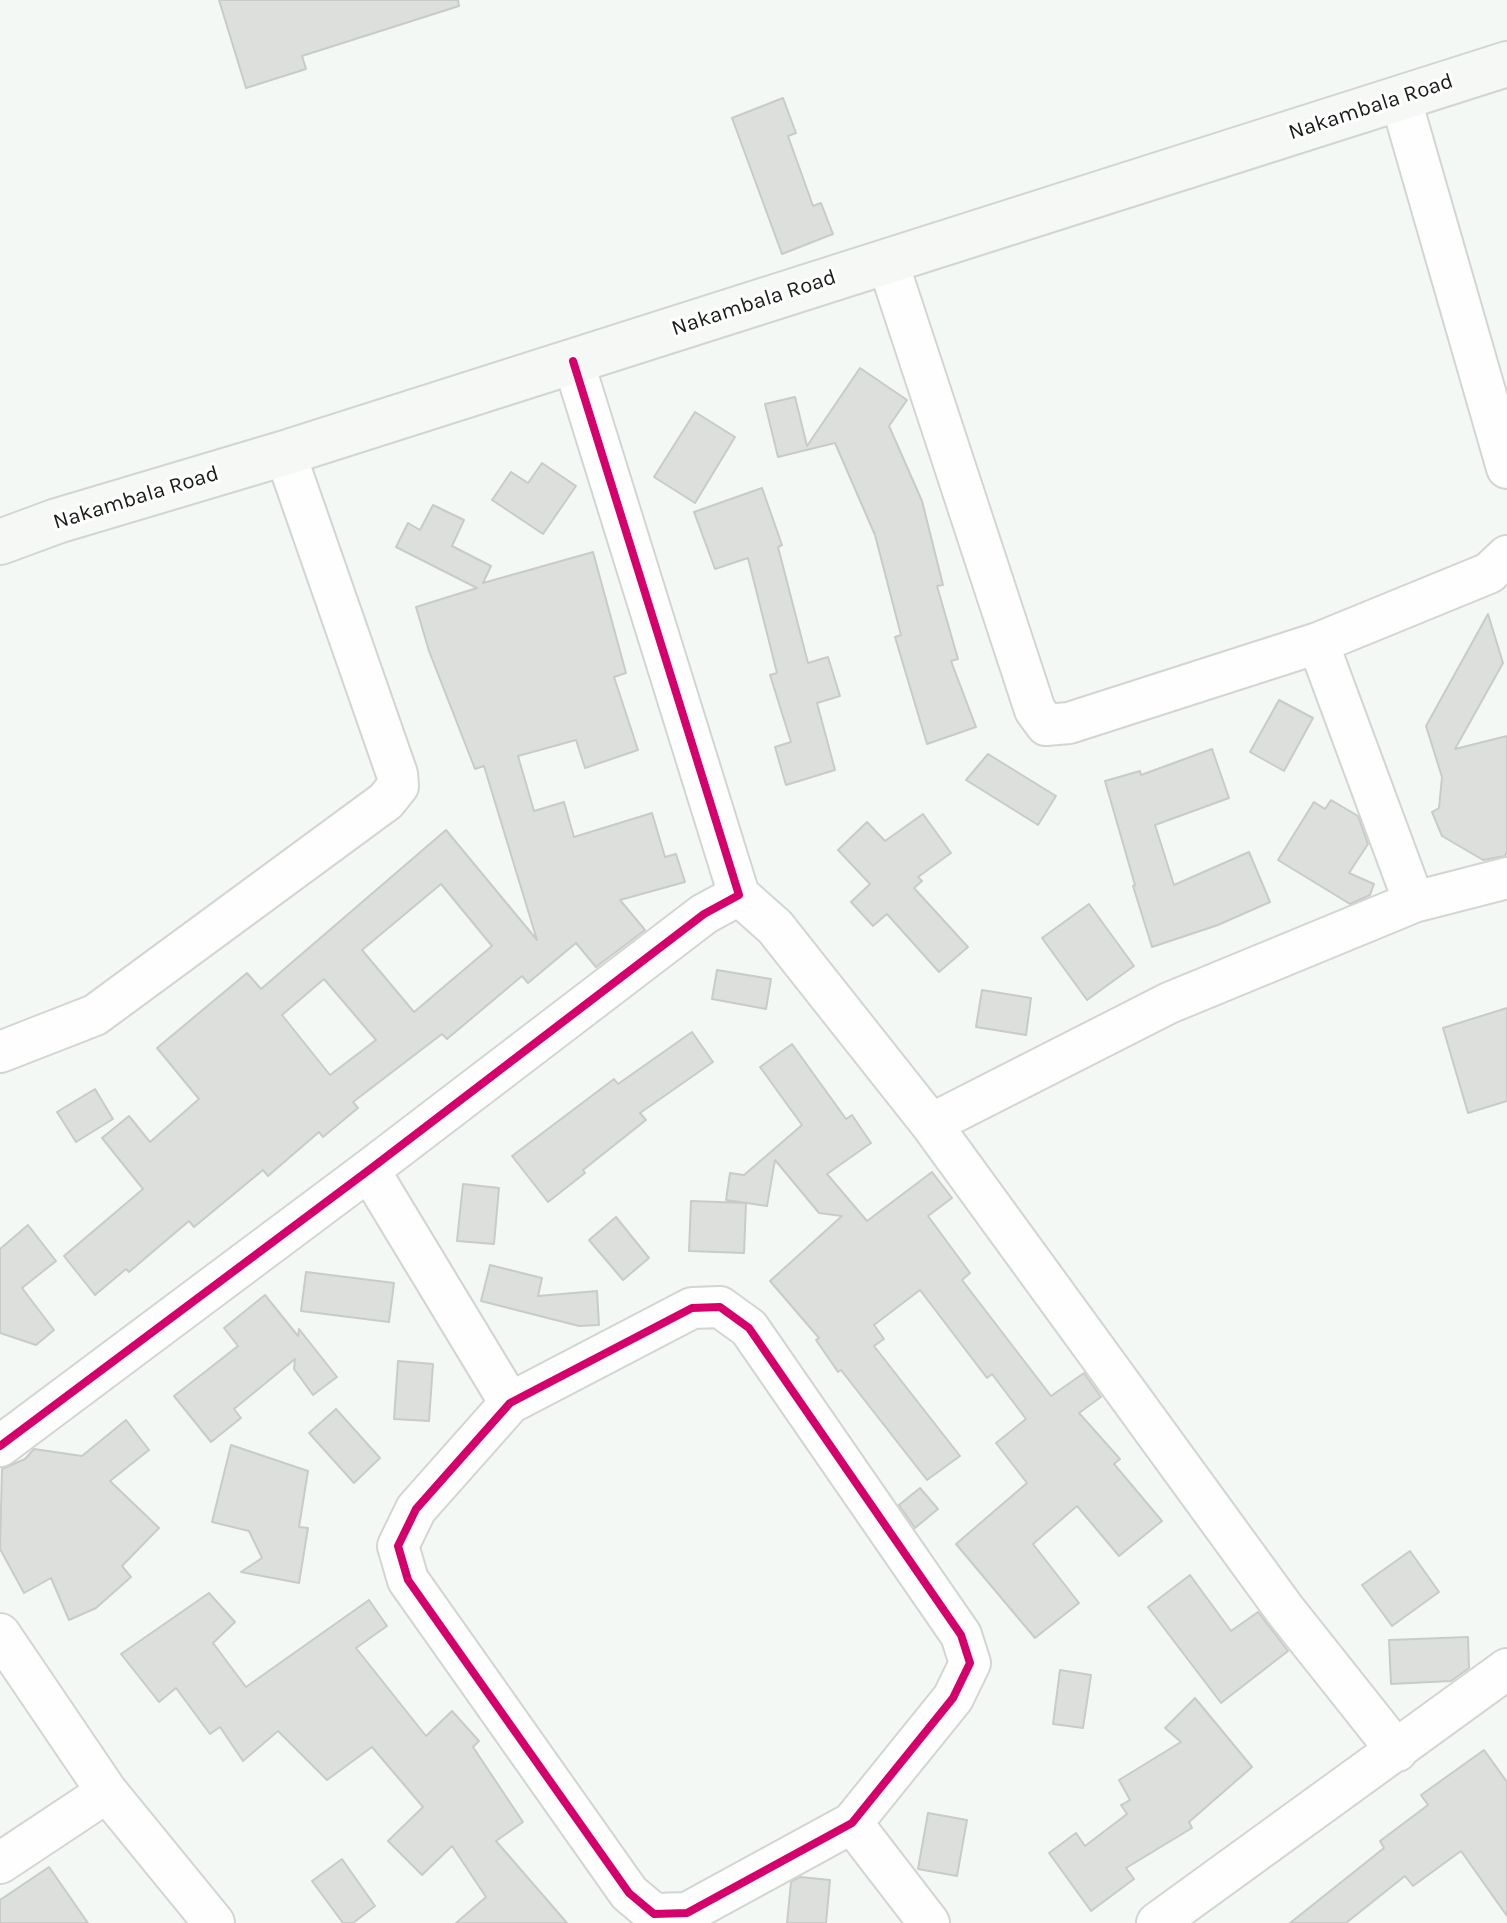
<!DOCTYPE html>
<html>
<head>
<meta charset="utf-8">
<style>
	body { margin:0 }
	canvas { display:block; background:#f4f8f4 }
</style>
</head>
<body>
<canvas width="1507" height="1923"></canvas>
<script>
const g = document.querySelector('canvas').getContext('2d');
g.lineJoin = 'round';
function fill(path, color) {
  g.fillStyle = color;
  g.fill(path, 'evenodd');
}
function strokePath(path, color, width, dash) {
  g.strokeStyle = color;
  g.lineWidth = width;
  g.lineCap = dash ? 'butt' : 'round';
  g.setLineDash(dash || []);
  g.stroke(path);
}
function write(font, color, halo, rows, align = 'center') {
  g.font = font + ' Karla,sans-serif';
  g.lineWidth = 6;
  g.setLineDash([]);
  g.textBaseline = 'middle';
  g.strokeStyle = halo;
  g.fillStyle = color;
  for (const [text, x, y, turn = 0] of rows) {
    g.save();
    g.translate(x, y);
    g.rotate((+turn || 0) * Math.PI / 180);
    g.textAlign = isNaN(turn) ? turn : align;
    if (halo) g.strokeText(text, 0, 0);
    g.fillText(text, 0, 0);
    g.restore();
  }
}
const building = new Path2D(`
	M 219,0 L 458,0 L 459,6 L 302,56 L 306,69 L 246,88 Z
	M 783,98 L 796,133 L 788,136 L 813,206 L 821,203 L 833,234 L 782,254 L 732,118 Z
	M 860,368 L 907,400 L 889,426 L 922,501 L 943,585 L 937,586 L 958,659 L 951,661 L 976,727 L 927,744 L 895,637 L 901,635 L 875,535 L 835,443 L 778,457 L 765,404 L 795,397 L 807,446 Z
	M 695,412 L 735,437 L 695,503 L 654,477 Z
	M 542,463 L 576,486 L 543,534 L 492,500 L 511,472 L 528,483 Z
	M 762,488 L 782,545 L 778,547 L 808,663 L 828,657 L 840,696 L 817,703 L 835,770 L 786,785 L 775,747 L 791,742 L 770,675 L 777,673 L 748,558 L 715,569 L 694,512 Z
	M 433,505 L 464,520 L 452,546 L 491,566 L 483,583 L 593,552 L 626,673 L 614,677 L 638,750 L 585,768 L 576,740 L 518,756 L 534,811 L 564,802 L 574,837 L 652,813 L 665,857 L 676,854 L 685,882 L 620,900 L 645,930 L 596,967 L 576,943 L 528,983 L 522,976 L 447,1039 L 442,1034 L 353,1102 L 358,1108 L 323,1137 L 319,1132 L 268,1176 L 263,1170 L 194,1227 L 189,1221 L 129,1272 L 126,1269 L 95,1295 L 64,1256 L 143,1189 L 102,1138 L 129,1116 L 150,1142 L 199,1099 L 157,1048 L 247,973 L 261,989 L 446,830 L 537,940 L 484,766 L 475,769 L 429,651 L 416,607 L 477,588 L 396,547 L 408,523 L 420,530 ZM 441,884 L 492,946 L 414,1012 L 362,950 ZM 324,979 L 376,1040 L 330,1075 L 282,1015 Z
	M 1488,614 L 1503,663 L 1455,749 L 1507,736 L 1507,852 L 1505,856 L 1483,860 L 1442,836 L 1432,812 L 1439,808 L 1442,777 L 1426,726 Z
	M 1279,700 L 1313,718 L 1284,771 L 1250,752 Z
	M 1212,749 L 1229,798 L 1155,825 L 1174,885 L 1249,852 L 1270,902 L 1218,925 L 1152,947 L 1133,886 L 1135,885 L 1105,781 L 1140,771 L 1141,775 Z
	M 988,754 L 1056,796 L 1038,825 L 966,780 Z
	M 1331,800 L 1358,816 L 1368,844 L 1349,873 L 1374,884 L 1370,895 L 1350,904 L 1278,860 L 1314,802 L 1325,809 Z
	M 923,814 L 951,853 L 918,877 L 922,881 L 914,888 L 968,947 L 939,972 L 887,914 L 873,926 L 851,902 L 870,884 L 838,850 L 867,822 L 885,841 Z
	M 1089,904 L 1134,966 L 1087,1000 L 1042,938 Z
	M 717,970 L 771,979 L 766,1009 L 712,999 Z
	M 982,990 L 1031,998 L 1026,1035 L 976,1027 Z
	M 1507,1008 L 1507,1101 L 1468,1113 L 1443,1028 Z
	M 692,1032 L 713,1062 L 640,1113 L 646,1120 L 583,1170 L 585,1173 L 548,1202 L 512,1156 L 614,1079 L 618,1084 Z
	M 792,1044 L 846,1119 L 852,1115 L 871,1143 L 827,1174 L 867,1221 L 932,1172 L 952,1198 L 928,1216 L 970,1273 L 962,1280 L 1051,1396 L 1084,1373 L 1101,1397 L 1079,1413 L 1120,1459 L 1114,1464 L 1162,1521 L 1119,1556 L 1077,1506 L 1033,1544 L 1079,1603 L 1035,1638 L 956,1544 L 1027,1483 L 996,1443 L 1026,1419 L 992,1374 L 987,1378 L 920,1290 L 874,1325 L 884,1339 L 874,1346 L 960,1456 L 927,1480 L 841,1370 L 838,1372 L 816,1340 L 819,1338 L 770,1281 L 842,1216 L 819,1213 L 775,1160 L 767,1206 L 726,1200 L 730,1173 L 744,1175 L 802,1125 L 760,1067 Z
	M 95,1089 L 113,1119 L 76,1142 L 57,1112 Z
	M 463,1184 L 499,1188 L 494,1244 L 457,1241 Z
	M 691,1201 L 746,1203 L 744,1253 L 689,1251 Z
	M 616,1217 L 649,1258 L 623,1280 L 589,1240 Z
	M 28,1225 L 56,1261 L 22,1288 L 54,1330 L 36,1345 L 0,1333 L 0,1249 Z
	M 490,1265 L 542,1278 L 538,1296 L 597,1291 L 599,1325 L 579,1326 L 481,1301 Z
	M 306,1272 L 394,1283 L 389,1322 L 301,1311 Z
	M 265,1295 L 298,1336 L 299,1329 L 337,1377 L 313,1395 L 294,1369 L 295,1359 L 234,1409 L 241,1418 L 211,1442 L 174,1396 L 238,1346 L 224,1328 Z
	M 398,1361 L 433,1364 L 429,1421 L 394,1419 Z
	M 336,1409 L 380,1458 L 354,1483 L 309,1433 Z
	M 126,1420 L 149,1450 L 110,1481 L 159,1528 L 122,1566 L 131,1577 L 96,1608 L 69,1620 L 51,1578 L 24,1593 L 0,1549 L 2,1469 L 25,1459 L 34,1449 L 82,1456 Z
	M 231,1445 L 308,1471 L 299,1527 L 308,1528 L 299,1583 L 241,1572 L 262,1558 L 249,1531 L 212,1522 Z
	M 920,1488 L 938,1509 L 915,1528 L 899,1505 Z
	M 1410,1551 L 1439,1592 L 1392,1626 L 1362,1585 Z
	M 1190,1575 L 1231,1631 L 1258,1612 L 1288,1651 L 1221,1703 L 1148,1607 Z
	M 209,1593 L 235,1622 L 213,1643 L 246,1687 L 369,1600 L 387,1626 L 356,1648 L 426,1736 L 452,1711 L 479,1741 L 473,1747 L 523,1822 L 496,1841 L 567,1923 L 456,1923 L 486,1897 L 452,1846 L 422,1875 L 388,1841 L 423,1807 L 372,1747 L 327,1780 L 278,1731 L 243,1761 L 220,1727 L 210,1734 L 176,1688 L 159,1702 L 121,1654 Z
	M 1468,1637 L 1469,1668 L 1451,1681 L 1391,1684 L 1389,1640 Z
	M 1060,1670 L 1091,1675 L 1083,1728 L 1053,1724 Z
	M 1195,1698 L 1252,1767 L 1189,1822 L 1192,1828 L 1126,1868 L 1134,1879 L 1091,1911 L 1049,1853 L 1076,1833 L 1085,1846 L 1127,1814 L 1121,1805 L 1130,1800 L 1119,1780 L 1181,1742 L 1165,1728 Z
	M 1484,1750 L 1507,1782 L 1507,1916 L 1461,1851 L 1413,1886 L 1405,1876 L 1346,1923 L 1290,1923 L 1384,1848 L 1380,1841 L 1428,1805 L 1421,1795 Z
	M 928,1813 L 967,1820 L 957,1876 L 918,1869 Z
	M 342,1859 L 375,1906 L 353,1923 L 343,1923 L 312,1881 Z
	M 49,1867 L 88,1923 L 0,1923 L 0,1900 Z
	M 800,1877 L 830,1880 L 826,1923 L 787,1923 L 791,1882 Z`);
const minor = new Path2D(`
	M 1400,97 L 1507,468
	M 887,260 L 1035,710 L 1046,725 L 1069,723 L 1318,643
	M 739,895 L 775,927 L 931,1124 L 1285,1610 L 1397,1751
	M 1414,902 L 1318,643 L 1489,573 L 1507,556
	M 0,1052 L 95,1015 L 386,801 L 398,786 L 397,774 L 285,453
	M 931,1124 L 1169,1003 L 1414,902 L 1507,878
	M 369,1170 L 510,1403
	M 720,1307 L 749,1328 L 961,1635 L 970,1663 L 953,1698 L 852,1823 L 687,1913 L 654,1914 L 629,1893 L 408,1580 L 398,1546 L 416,1509 L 510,1403 L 692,1308 Z
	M 0,1446 L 369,1170 L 704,914 L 739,895 L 573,361
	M 0,1634 L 107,1792 L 214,1923
	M 852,1823 L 929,1923
	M 0,1863 L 107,1792
	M 1157,1923 L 1507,1669`);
const secondary = new Path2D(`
	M 0,542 L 57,521 L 285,453 L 1507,64`);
const cycleway = new Path2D(`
	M 720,1307 L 749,1328 L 961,1635 L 970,1663 L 953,1698 L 852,1823 L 687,1913 L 654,1914 L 629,1893 L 408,1580 L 398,1546 L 416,1509 L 510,1403 L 692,1308 Z
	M 0,1446 L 369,1170 L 704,914 L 739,895 L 573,361`);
const streetNames = [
	["Nakambala Road",1371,107,-18],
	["Nakambala Road",754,303,-18],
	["Nakambala Road",136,498,-17]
];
fill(building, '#dcdfdc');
strokePath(building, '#c9cbc9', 2);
strokePath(minor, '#d2d5d2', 44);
strokePath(secondary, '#d2d5d2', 48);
strokePath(minor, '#fdfefd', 40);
strokePath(secondary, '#f5f8f5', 44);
strokePath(cycleway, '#d6006c', 8);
write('22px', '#1a1c19', '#fff', streetNames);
</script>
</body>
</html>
